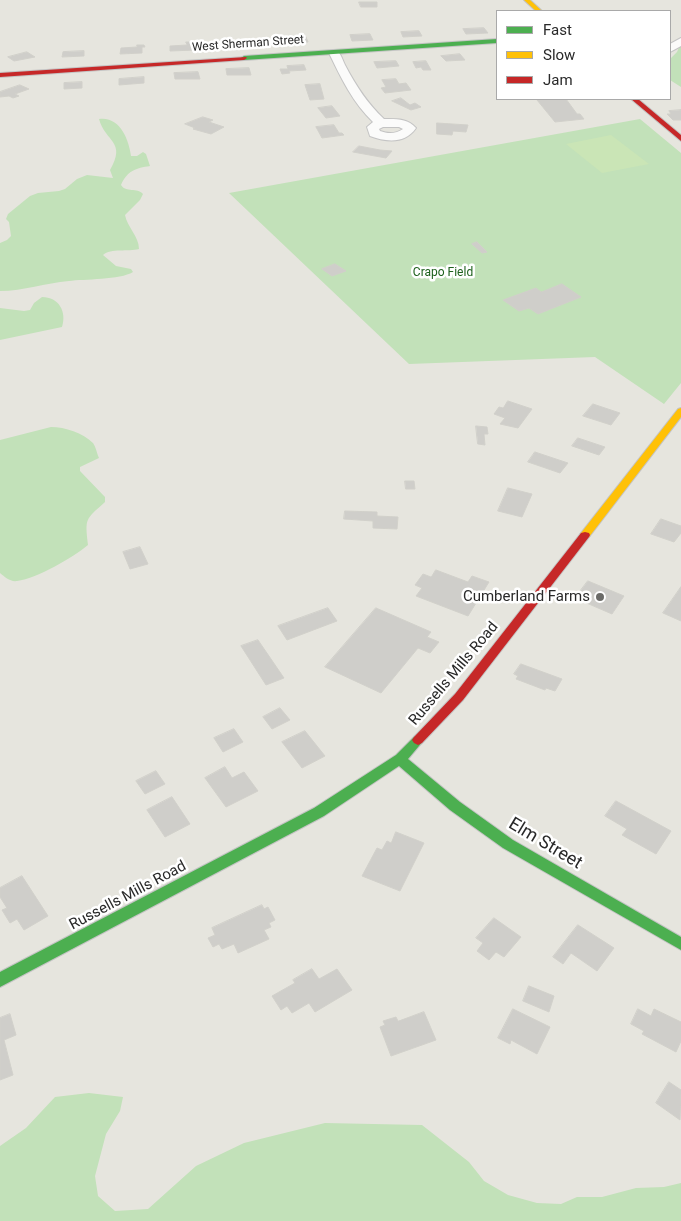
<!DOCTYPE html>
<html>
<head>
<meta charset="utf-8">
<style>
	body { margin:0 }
	#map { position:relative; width:681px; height:1221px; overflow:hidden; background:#e6e5de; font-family:Roboto,sans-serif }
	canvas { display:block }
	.legend { position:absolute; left:496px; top:10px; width:175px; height:90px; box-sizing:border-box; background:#fff; border:1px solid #a9a9a9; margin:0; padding:6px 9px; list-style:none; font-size:15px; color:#292929 }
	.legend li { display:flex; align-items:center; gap:10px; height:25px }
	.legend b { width:25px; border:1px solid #a9a9a9 }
</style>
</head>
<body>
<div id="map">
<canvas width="681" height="1221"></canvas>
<ul class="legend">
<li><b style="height:6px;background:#4caf50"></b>Fast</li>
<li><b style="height:6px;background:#ffc107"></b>Slow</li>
<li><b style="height:6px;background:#c62828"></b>Jam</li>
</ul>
</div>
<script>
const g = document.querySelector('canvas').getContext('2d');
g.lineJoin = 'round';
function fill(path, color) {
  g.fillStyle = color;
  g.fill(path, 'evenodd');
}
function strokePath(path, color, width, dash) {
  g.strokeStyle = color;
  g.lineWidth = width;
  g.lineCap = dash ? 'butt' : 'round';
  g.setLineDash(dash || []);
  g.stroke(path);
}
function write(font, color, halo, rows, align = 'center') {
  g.font = font + ' Roboto,sans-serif';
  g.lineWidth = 5;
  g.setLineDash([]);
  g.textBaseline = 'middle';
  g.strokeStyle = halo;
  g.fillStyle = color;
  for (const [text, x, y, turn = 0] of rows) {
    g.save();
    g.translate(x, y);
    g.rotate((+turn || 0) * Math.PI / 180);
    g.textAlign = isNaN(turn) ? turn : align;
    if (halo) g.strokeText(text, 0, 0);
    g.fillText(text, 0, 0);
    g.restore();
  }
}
const green = new Path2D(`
	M 681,43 L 681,87 L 670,80 L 670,59 L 677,52 Z
	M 99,119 C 120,116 129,140 131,156 L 137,156 L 143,152 L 146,154 L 150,166 C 136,168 127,171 121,185 C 126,193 137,187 143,194 L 140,200 L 125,215 C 127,227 139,236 139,249 C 128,252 111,248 103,255 L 116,266 L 131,269 L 133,272 C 120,280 84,279 69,281 C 45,283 24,291 0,291 L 0,243 L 7,240 L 11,236 L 9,222 L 6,219 L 8,214 L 30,196 L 38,193 L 59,191 L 65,189 L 77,179 L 87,175 L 113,178 L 110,170 C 127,141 105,142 99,119 Z
	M 640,119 L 681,153 L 681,383 L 664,404 L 595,357 L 409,364 L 229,193 Z
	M 42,297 C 59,297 67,312 62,327 L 0,340 L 0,308 L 24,311 L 30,310 L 34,303 Z
	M 51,427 C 65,427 83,433 93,443 C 96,447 97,454 99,458 L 80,467 L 80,471 L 105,497 L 105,502 C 85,520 85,518 88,545 C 72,558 38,578 17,581 C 10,582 5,577 0,573 L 0,440 Z
	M 89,1093 L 123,1097 L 120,1111 L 106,1134 L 95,1176 L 98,1196 L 115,1211 L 148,1209 L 196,1166 L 244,1143 L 325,1123 L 422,1125 L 469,1162 L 484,1181 L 508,1195 L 537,1203 L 561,1204 L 577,1197 L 602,1197 L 636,1188 L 664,1187 L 681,1183 L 681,1221 L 0,1221 L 0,1146 L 26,1128 L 55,1097 Z`);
const pitch = new Path2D(`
	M 611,135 L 649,164 L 602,173 L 566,144 Z`);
const building = new Path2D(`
	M 359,2 L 377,2 L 377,7 L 361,7 Z
	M 484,28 L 488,33 L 466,34 L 463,29 Z
	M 419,31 L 422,36 L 403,37 L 401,32 Z
	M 370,34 L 373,40 L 352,41 L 350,35 Z
	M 306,37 L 308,42 L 285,45 L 283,38 Z
	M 252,40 L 254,44 L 247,45 L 248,47 L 228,48 L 226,43 Z
	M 186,42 L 195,42 L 196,50 L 170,51 L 170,46 L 187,45 Z
	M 137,45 L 144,45 L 145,47 L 142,47 L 142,53 L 120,54 L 121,48 L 137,47 Z
	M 84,51 L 84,56 L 62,57 L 63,52 Z
	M 27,52 L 35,57 L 14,61 L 8,57 Z
	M 460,54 L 465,60 L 446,61 L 441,56 Z
	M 396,61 L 399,66 L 377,68 L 374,62 Z
	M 426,61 L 431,70 L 423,70 L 421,67 L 416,68 L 413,62 Z
	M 304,65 L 306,70 L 289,71 L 290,73 L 282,74 L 280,69 L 288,69 L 287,66 Z
	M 249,68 L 251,75 L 227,75 L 226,69 Z
	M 198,72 L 200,79 L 175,79 L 174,73 Z
	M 144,77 L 144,83 L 119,85 L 119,79 Z
	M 396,79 L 399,84 L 406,83 L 411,90 L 385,93 L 381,88 L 386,87 L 382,80 Z
	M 82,82 L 82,88 L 64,89 L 64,83 Z
	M 320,84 L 324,99 L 310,100 L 305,85 Z
	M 20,85 L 29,89 L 15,94 L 19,96 L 13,98 L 9,96 L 0,97 L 0,92 Z
	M 401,98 L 410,105 L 415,103 L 421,107 L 411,110 L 392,101 Z
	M 566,99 L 577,114 L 580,114 L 584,119 L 555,122 L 537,100 Z
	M 332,106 L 340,116 L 326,118 L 318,108 Z
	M 681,110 L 681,120 L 673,120 L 667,114 L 671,114 L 669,111 Z
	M 203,117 L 213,120 L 209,122 L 224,127 L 211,134 L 193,129 L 195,128 L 185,124 Z
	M 437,123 L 468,125 L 466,132 L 453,131 L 452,135 L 437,134 Z
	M 334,125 L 339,133 L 342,133 L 344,135 L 322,138 L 316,127 Z
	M 359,146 L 380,150 L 392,151 L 386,158 L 353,152 Z
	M 477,242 L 487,252 L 482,253 L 472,244 Z
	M 335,264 L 346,271 L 332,276 L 322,269 Z
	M 562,284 L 581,297 L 538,314 L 529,308 L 519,311 L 503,300 L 536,288 L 541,292 Z
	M 508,401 L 532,409 L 518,428 L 500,424 L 505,418 L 494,414 L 499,407 L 503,408 Z
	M 593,404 L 620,413 L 611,425 L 583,416 Z
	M 476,426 L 487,427 L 488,434 L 484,434 L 485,445 L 478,444 Z
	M 578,438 L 605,447 L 599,455 L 572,446 Z
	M 535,452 L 568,463 L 560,473 L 528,462 Z
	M 405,481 L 414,481 L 415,489 L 406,489 Z
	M 508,488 L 532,494 L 522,517 L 498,511 Z
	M 345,511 L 377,512 L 377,516 L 398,517 L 397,529 L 373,528 L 373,521 L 344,519 Z
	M 661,519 L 681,526 L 681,533 L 674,542 L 651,534 Z
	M 140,547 L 148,564 L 130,569 L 123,552 Z
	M 436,570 L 468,582 L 472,576 L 489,582 L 468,616 L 416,596 L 422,588 L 415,585 L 423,574 L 431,577 Z
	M 588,581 L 624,596 L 612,614 L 575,598 Z
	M 681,587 L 681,621 L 663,613 Z
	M 328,608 L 337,621 L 287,640 L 278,626 Z
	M 376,608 L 431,632 L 427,637 L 439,642 L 430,653 L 418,648 L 381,693 L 325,667 Z
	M 258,640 L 284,678 L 266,685 L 241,646 Z
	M 521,664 L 562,679 L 555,691 L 546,688 L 545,690 L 516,679 L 518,676 L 514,674 Z
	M 280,708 L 290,720 L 272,729 L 263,717 Z
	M 234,729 L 243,742 L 223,752 L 214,738 Z
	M 305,731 L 325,756 L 302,768 L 282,742 Z
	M 225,767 L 232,778 L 244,772 L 258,791 L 226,807 L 205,778 Z
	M 156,771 L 165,784 L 145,794 L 136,781 Z
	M 172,797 L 190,824 L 165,837 L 147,810 Z
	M 616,801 L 671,831 L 656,854 L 622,835 L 627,829 L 605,816 Z
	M 396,832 L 424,843 L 400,891 L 362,876 L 377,848 L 382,850 L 387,841 L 391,843 Z
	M 22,876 L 48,916 L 24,930 L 17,919 L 10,923 L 2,910 L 7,908 L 0,897 L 0,888 Z
	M 262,905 L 264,909 L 268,907 L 275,920 L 269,923 L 271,927 L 264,930 L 269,939 L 238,953 L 234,944 L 222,949 L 219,944 L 213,947 L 208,938 L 215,935 L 212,928 Z
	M 494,918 L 521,937 L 504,957 L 496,952 L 489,960 L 477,951 L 483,943 L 476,938 Z
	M 578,925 L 614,948 L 597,971 L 571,953 L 563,964 L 553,957 Z
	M 312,969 L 319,979 L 337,969 L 352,990 L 315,1012 L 309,1003 L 292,1013 L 287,1006 L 281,1010 L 272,996 L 295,983 L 293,980 Z
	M 529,986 L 554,996 L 549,1012 L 523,1001 Z
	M 513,1009 L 550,1027 L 537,1054 L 511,1040 L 510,1044 L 498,1038 Z
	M 638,1009 L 651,1016 L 654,1009 L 681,1022 L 681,1041 L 676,1052 L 642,1034 L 644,1031 L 631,1024 Z
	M 424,1012 L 436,1040 L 391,1056 L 380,1027 L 385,1025 L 383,1021 L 396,1017 L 398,1021 Z
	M 10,1014 L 16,1035 L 4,1040 L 13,1075 L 0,1080 L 0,1018 Z
	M 669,1082 L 681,1090 L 680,1120 L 656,1103 Z`);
const street = new Path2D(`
	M 681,38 L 681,46 L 670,52 L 670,44 Z
	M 334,50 C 341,52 342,59 345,65 C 356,86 367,103 384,119 C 396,119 407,118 416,128 C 405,144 386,142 370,136 L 367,127 L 373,122 C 353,103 341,78 329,53 ZM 383,127 L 399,127 L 403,129 C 396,134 388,134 380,131 L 379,129 Z`);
const fast = new Path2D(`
	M 497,39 L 497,43 L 244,60 L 241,58 L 244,56 Z
	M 418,735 L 422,737 L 424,740 L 408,759 L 460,802 L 513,840 L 681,937 L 681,950 L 503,848 L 450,810 L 399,766 L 324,816 L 0,987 L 0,972 L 314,808 L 396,755 L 414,737 Z`);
const slow = new Path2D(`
	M 524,0 L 530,0 L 542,11 L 536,11 Z
	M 681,408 L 681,417 L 589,537 L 581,537 L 580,535 L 581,533 L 678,409 Z`);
const jam = new Path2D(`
	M 246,57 L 247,58 L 244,60 L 0,77 L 0,73 Z
	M 631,99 L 638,99 L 681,135 L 681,141 Z
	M 585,532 L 589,533 L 590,535 L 589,537 L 463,700 L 422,743 L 418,745 L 414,743 L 412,740 L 414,737 L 455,694 L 581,533 Z`);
const markers = [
	[600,597,5,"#6b6b68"]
];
const farStreetnames = [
	["West Sherman Street",248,44,-4]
];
const farParknames = [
	["Crapo Field",443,273]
];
const poiNames = [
	["Cumberland Farms",590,597]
];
const streetNames = [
	["Russells Mills Road",454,674,-50],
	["Russells Mills Road",128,896,-28]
];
const nearStreetnames = [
	["Elm Street",545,844,31]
];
fill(green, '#c2e1b9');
fill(pitch, '#cae5b6');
fill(building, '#cfceca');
strokePath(building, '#d1d0ca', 1);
strokePath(street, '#c4c4c4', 2);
strokePath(fast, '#c4c4c4', 2);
strokePath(slow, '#c4c4c4', 2);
strokePath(jam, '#c4c4c4', 2);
fill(street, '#fbfbfa');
fill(fast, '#4caf50');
fill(slow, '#ffc107');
fill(jam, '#c62828');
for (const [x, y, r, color] of markers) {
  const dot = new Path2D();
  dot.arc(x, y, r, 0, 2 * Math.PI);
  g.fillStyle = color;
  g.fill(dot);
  strokePath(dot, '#fff', 2);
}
write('12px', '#292929', '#fff', farStreetnames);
write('12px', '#1e611d', '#fff', farParknames);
write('15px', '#292929', '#fff', poiNames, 'right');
write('15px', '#292929', '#fff', streetNames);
write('18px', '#292929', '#fff', nearStreetnames);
</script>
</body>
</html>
